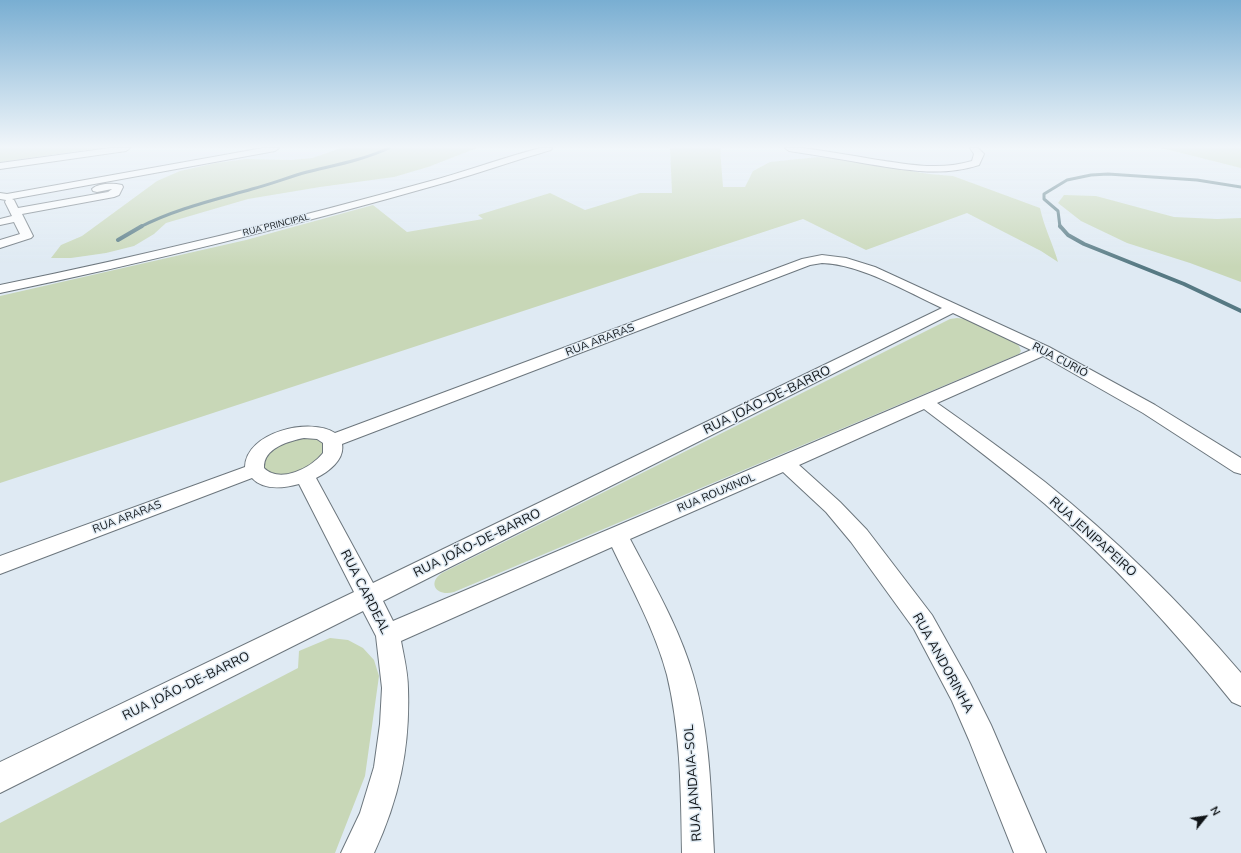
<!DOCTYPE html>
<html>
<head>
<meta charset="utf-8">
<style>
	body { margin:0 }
	#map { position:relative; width:1241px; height:853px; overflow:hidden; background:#dfeaf3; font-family:Mulish,sans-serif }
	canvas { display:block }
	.north { position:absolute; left:1185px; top:797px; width:40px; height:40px; -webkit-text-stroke:3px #dfeaf3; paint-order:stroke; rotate:60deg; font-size:11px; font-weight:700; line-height:16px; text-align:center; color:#101417 }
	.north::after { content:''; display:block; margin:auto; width:14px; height:18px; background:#101417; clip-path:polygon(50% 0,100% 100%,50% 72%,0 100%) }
</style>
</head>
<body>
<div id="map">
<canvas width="1241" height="853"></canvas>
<div class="north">N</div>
</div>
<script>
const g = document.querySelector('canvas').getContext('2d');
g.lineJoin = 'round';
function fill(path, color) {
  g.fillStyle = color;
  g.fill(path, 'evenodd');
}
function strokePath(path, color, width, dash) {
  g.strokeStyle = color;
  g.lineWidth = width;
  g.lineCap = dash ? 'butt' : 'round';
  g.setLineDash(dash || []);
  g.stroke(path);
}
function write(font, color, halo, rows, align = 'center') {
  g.font = font + ' Mulish,sans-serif';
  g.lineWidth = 3;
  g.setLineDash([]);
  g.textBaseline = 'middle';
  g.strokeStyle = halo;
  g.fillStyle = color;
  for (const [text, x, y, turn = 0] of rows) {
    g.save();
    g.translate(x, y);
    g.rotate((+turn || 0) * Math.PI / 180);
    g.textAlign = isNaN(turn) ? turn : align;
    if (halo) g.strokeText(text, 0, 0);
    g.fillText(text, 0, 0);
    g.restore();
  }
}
const green = new Path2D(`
	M 0,148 L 101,148 L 0,162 Z
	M 341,148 L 477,148 L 428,167 L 394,177 L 320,187 L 248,199 L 166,223 L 154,234 L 134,246 L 106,253 L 71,258 L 51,258 L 61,245 L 82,236 L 157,181 L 180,171 L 216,163 L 246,159 L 291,160 L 312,158 Z
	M 670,148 L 720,148 L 723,187 L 745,187 L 753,171 L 770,162 L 818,157 L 840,159 L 929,174 L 953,176 L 1040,208 C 1044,227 1053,244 1058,262 L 1041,251 L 967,213 L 866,250 L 803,219 L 0,483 L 0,296 L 246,240 L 373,205 L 407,232 L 483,219 L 478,215 L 550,193 L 585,210 L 640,193 L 672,193 Z
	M 1161,148 L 1241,148 L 1241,168 Z
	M 1064,195 L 1096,196 L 1174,217 L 1217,219 L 1241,218 L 1241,282 L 1190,263 L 1127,243 L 1081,221 L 1058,203 Z
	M 957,318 L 966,319 L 1015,343 L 1019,346 L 1021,351 L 1019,354 L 454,592 C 438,597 426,584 442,573 L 950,319 Z
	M 302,436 L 319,439 L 324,444 L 324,455 C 317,460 311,466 304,471 C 292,478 272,477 263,467 L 266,453 L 272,447 Z
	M 330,638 L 348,640 L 363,648 L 374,660 L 379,676 L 365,776 L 335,853 L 0,853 L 0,823 L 298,668 L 299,651 Z`);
const streamFar1 = new Path2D(`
	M 140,227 C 175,209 214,200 252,189 C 271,184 289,177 307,172 C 335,165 363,160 389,148
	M 1060,227 L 1058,211 L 1044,199 L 1044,194 L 1067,180 L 1091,175 L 1108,174 L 1197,180 L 1241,187`);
const stream = new Path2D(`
	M 1060,226 L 1068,235 L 1084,244 L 1184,284 L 1241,311
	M 118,240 L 142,226`);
const minor = new Path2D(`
	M 110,148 L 130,148 L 126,151 L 0,169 L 0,163 Z
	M 263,148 L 279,148 L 275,151 L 12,199 L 14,200 L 18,208 L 108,192 L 112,189 L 97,192 L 93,191 L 92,189 C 98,183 113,183 122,185 L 123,187 L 119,195 L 114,197 L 22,214 L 33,236 L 31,238 L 0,248 L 0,240 L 20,234 L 14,222 L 0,225 L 0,219 L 12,216 L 5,202 L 6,200 L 0,199 L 0,193 L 7,194 Z
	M 540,148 L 552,148 L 551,150 C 515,160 480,173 444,183 C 297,225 149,262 0,293 L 0,285 C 147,255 294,219 438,179 C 472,169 506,157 540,148 Z
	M 785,148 L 803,148 C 826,151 849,155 872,159 C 905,164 939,171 972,161 L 974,154 L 970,148 L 978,148 L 984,154 L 979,165 C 942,177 906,170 868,164 C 841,159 815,155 789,151 Z
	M 822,255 L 846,258 L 875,267 L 1049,347 L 1155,405 L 1241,458 L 1241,474 L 1234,472 L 1143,413 L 1043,356 L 937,403 C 974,429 1010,455 1045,482 C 1116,539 1182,604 1241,673 L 1241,706 L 1232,702 C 1175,631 1114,564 1045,504 C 1006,471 965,440 924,409 L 799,465 L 840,502 L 867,530 L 932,615 L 970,683 L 991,725 L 1046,853 L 1014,853 L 969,740 L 952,701 L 914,629 L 851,542 L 826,512 L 783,472 L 630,539 C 653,583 679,627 693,675 C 710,732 711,793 714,853 L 682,853 C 681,794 681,733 667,675 C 655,630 632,589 612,547 L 401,641 C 404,657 408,673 408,689 C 410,749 399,799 374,853 L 341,853 L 360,813 L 374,767 L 380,724 L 382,688 L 376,636 L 363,611 L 0,793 L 0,762 L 354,592 L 299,484 C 284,488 264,491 252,478 L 0,574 L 0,556 L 245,467 C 246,432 310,417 335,433 L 802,259 ZM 822,263 C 861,264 907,292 942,308 L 373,583 L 316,478 C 328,472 345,460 342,444 L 810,265 ZM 953,313 L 1031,350 L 393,621 L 383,601 ZM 304,438 L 317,439 L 323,443 L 323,453 C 311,468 280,484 264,468 C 263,448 289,441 304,438 Z`);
const farStreetnames = [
	["RUA PRINCIPAL",276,225,-14]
];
const streetNames = [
	["RUA ARARAS",600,340,-21],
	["RUA CURIÓ",1060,360,28],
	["RUA ROUXINOL",716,493,-23],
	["RUA ARARAS",127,517,-21]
];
const nearStreetnames = [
	["RUA JOÃO-DE-BARRO",767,400,-26],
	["RUA JENIPAPEIRO",1093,537,42],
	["RUA JOÃO-DE-BARRO",477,543,-26],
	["RUA CARDEAL",365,592,63],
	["RUA ANDORINHA",943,663,61],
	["RUA JOÃO-DE-BARRO",186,686,-26],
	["RUA JANDAIA-SOL",693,783,-94]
];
fill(green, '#c8d7b7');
strokePath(streamFar1, '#567983', 3);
strokePath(stream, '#567983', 4);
strokePath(minor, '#6c767d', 2);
fill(minor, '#fff');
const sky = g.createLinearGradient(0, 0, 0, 267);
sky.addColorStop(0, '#79aed2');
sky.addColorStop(0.55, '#f1f6fa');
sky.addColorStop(1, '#f1f6fa00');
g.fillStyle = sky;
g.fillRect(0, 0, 1241, 267);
write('9px', '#101417', '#dfeaf3', farStreetnames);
write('11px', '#101417', '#dfeaf3', streetNames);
write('13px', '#101417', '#dfeaf3', nearStreetnames);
</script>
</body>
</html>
